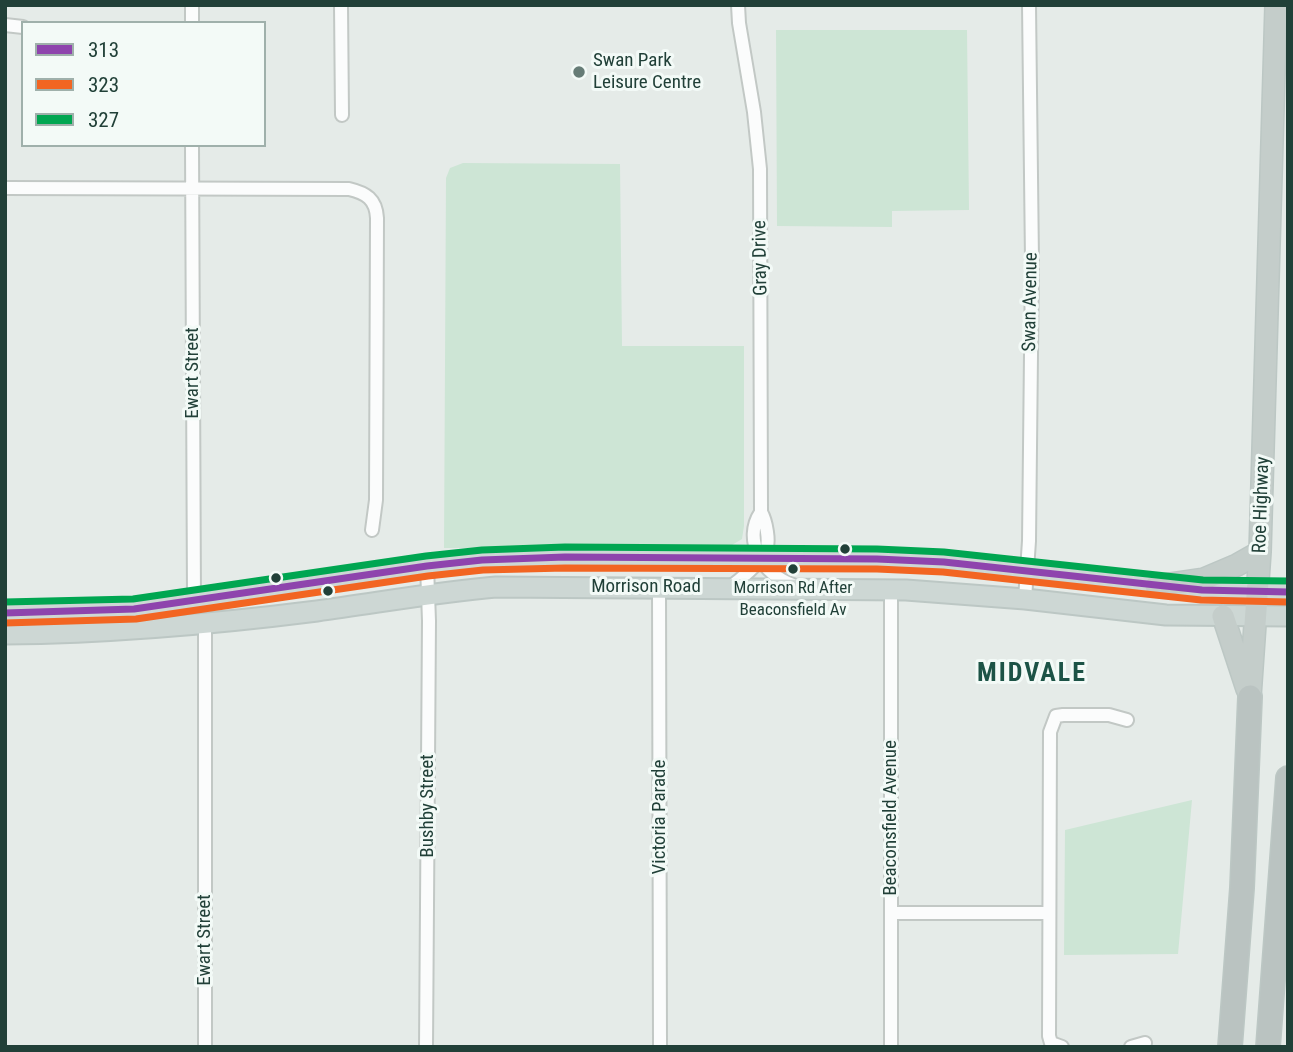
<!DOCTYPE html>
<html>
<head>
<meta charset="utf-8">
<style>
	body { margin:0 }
	#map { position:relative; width:1293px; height:1052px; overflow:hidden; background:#e5ebe8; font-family:"Roboto Condensed",sans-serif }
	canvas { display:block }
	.frame { position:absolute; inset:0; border:7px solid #214038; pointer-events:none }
	.legend { position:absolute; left:21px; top:21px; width:245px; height:126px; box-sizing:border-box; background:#f3faf7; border:2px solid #9fb0ab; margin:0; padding:9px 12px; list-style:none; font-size:21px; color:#214038 }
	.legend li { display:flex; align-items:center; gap:14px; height:35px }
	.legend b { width:35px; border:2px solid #9fb0ab }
</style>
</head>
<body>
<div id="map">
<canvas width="1293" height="1052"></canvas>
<div class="frame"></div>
<ul class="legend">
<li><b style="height:9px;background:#8e44ad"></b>313</li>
<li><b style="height:9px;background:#f26522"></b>323</li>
<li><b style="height:9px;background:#00a651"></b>327</li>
</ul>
</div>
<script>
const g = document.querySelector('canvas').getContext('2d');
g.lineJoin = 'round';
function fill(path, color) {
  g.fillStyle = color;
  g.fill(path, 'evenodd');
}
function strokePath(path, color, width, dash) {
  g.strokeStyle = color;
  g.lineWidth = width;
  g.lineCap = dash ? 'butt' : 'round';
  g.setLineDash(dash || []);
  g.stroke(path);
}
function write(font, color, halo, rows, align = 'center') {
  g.font = font + ' "Roboto Condensed",sans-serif';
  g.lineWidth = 6;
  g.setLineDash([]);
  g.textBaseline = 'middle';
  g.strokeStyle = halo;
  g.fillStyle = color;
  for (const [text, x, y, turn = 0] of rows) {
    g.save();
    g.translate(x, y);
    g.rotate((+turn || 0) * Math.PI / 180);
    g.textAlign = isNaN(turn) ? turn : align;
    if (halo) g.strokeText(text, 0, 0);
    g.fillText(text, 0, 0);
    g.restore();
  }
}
const green = new Path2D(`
	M 776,30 L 967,30 L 969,210 L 892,211 L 892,227 L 777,226 Z
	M 463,163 L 620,164 L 622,346 L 744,346 L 744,526 L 742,539 L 727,548 L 444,548 L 446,178 L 450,168 Z
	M 1192,800 L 1178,954 L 1064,955 L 1065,830 Z`);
const minor = new Path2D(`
	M 341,5 L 342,115
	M 192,23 L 192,5
	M 5,25 L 23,27
	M 192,145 L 194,600
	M 5,188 L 349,189 C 366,193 376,199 377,218 L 376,500 L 372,530
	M 761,512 C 742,540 763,575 793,585
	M 659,588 L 660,1047
	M 729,588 C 740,580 760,563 766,551 C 770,541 766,521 761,512 L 760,169 L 754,112 L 739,23 L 738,5
	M 1025,599 L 1029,541 L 1032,261 L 1029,5
	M 891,913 L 1048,913
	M 205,1047 L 205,623
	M 426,1047 L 429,621 L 427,566
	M 891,1047 L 891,589
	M 1062,1047 L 1051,1043 L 1049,1036 L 1050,732 L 1056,716 L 1063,715 L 1109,715 L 1127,720
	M 1131,1047 L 1145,1043`);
const primary = new Path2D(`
	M 5,613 L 134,609 L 427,566 L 482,560 L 565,557 L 877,559 L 944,562 L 1202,590 L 1288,592
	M 5,634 C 110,633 214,624 317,611 C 377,603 436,592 496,587 L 906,590 L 1025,599 L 1166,615 L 1288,616`);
const trunk = new Path2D(`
	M 1156,586 L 1204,579 L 1237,565 L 1260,552
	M 1223,616 L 1247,689
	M 1250,697 L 1260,552 L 1276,5`);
const motorway = new Path2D(`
	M 1230,1047 L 1242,888 L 1250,697
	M 1268,1047 L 1288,778`);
const bus1 = new Path2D(`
	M 5,613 L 134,609 L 427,566 L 482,560 L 565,557 L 877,559 L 944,562 L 1202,590 L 1288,592`);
const bus2 = new Path2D(`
	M 5,623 L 136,619 L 428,576 L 483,570 L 565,568 L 877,569 L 943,572 L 1201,600 L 1288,602`);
const bus3 = new Path2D(`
	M 5,602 L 133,599 L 426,556 L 482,550 L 565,547 L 877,549 L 944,552 L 1203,580 L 1288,581`);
const markers = [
	[579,72,7,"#667c76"],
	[845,549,6,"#214038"],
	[793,569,6,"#214038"],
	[276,578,6,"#214038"],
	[328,591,6,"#214038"]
];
const busNames = [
	["Morrison Rd After",793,589],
	["Beaconsfield Av",793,611]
];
const poiNames = [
	["Swan Park",593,61],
	["Leisure Centre",593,83]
];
const streetNames = [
	["Gray Drive",761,258,-91],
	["Swan Avenue",1031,302,-89],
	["Ewart Street",193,373,-90],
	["Roe Highway",1262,505,-88],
	["Morrison Road",646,587],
	["Bushby Street",428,806,-90],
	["Victoria Parade",660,817,-90],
	["Beaconsfield Avenue",891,818,-90],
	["Ewart Street",205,940,-90]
];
const districtNames = [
	["MIDVALE",1032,674]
];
fill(green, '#cde5d5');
strokePath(minor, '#c2c8c5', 16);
strokePath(primary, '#bcc7c4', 23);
strokePath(trunk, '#bcc7c4', 24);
strokePath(motorway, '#bcc7c4', 26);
strokePath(minor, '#fbfcfc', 12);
strokePath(primary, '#cdd7d4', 19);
strokePath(trunk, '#c4cdca', 21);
strokePath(motorway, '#bac3c1', 23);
strokePath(bus1, '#8e44ad', 7);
strokePath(bus2, '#f26522', 7);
strokePath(bus3, '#00a651', 7);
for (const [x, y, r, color] of markers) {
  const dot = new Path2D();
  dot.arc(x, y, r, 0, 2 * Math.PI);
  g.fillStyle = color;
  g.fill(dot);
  strokePath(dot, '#f3faf7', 2.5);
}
write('17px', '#214038', '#f3faf7', busNames);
write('19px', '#214038', '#f3faf7', poiNames, 'left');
write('19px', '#214038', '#f3faf7', streetNames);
g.letterSpacing = '2px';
write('bold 26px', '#1c5346', '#f3faf7', districtNames);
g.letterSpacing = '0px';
</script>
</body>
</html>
